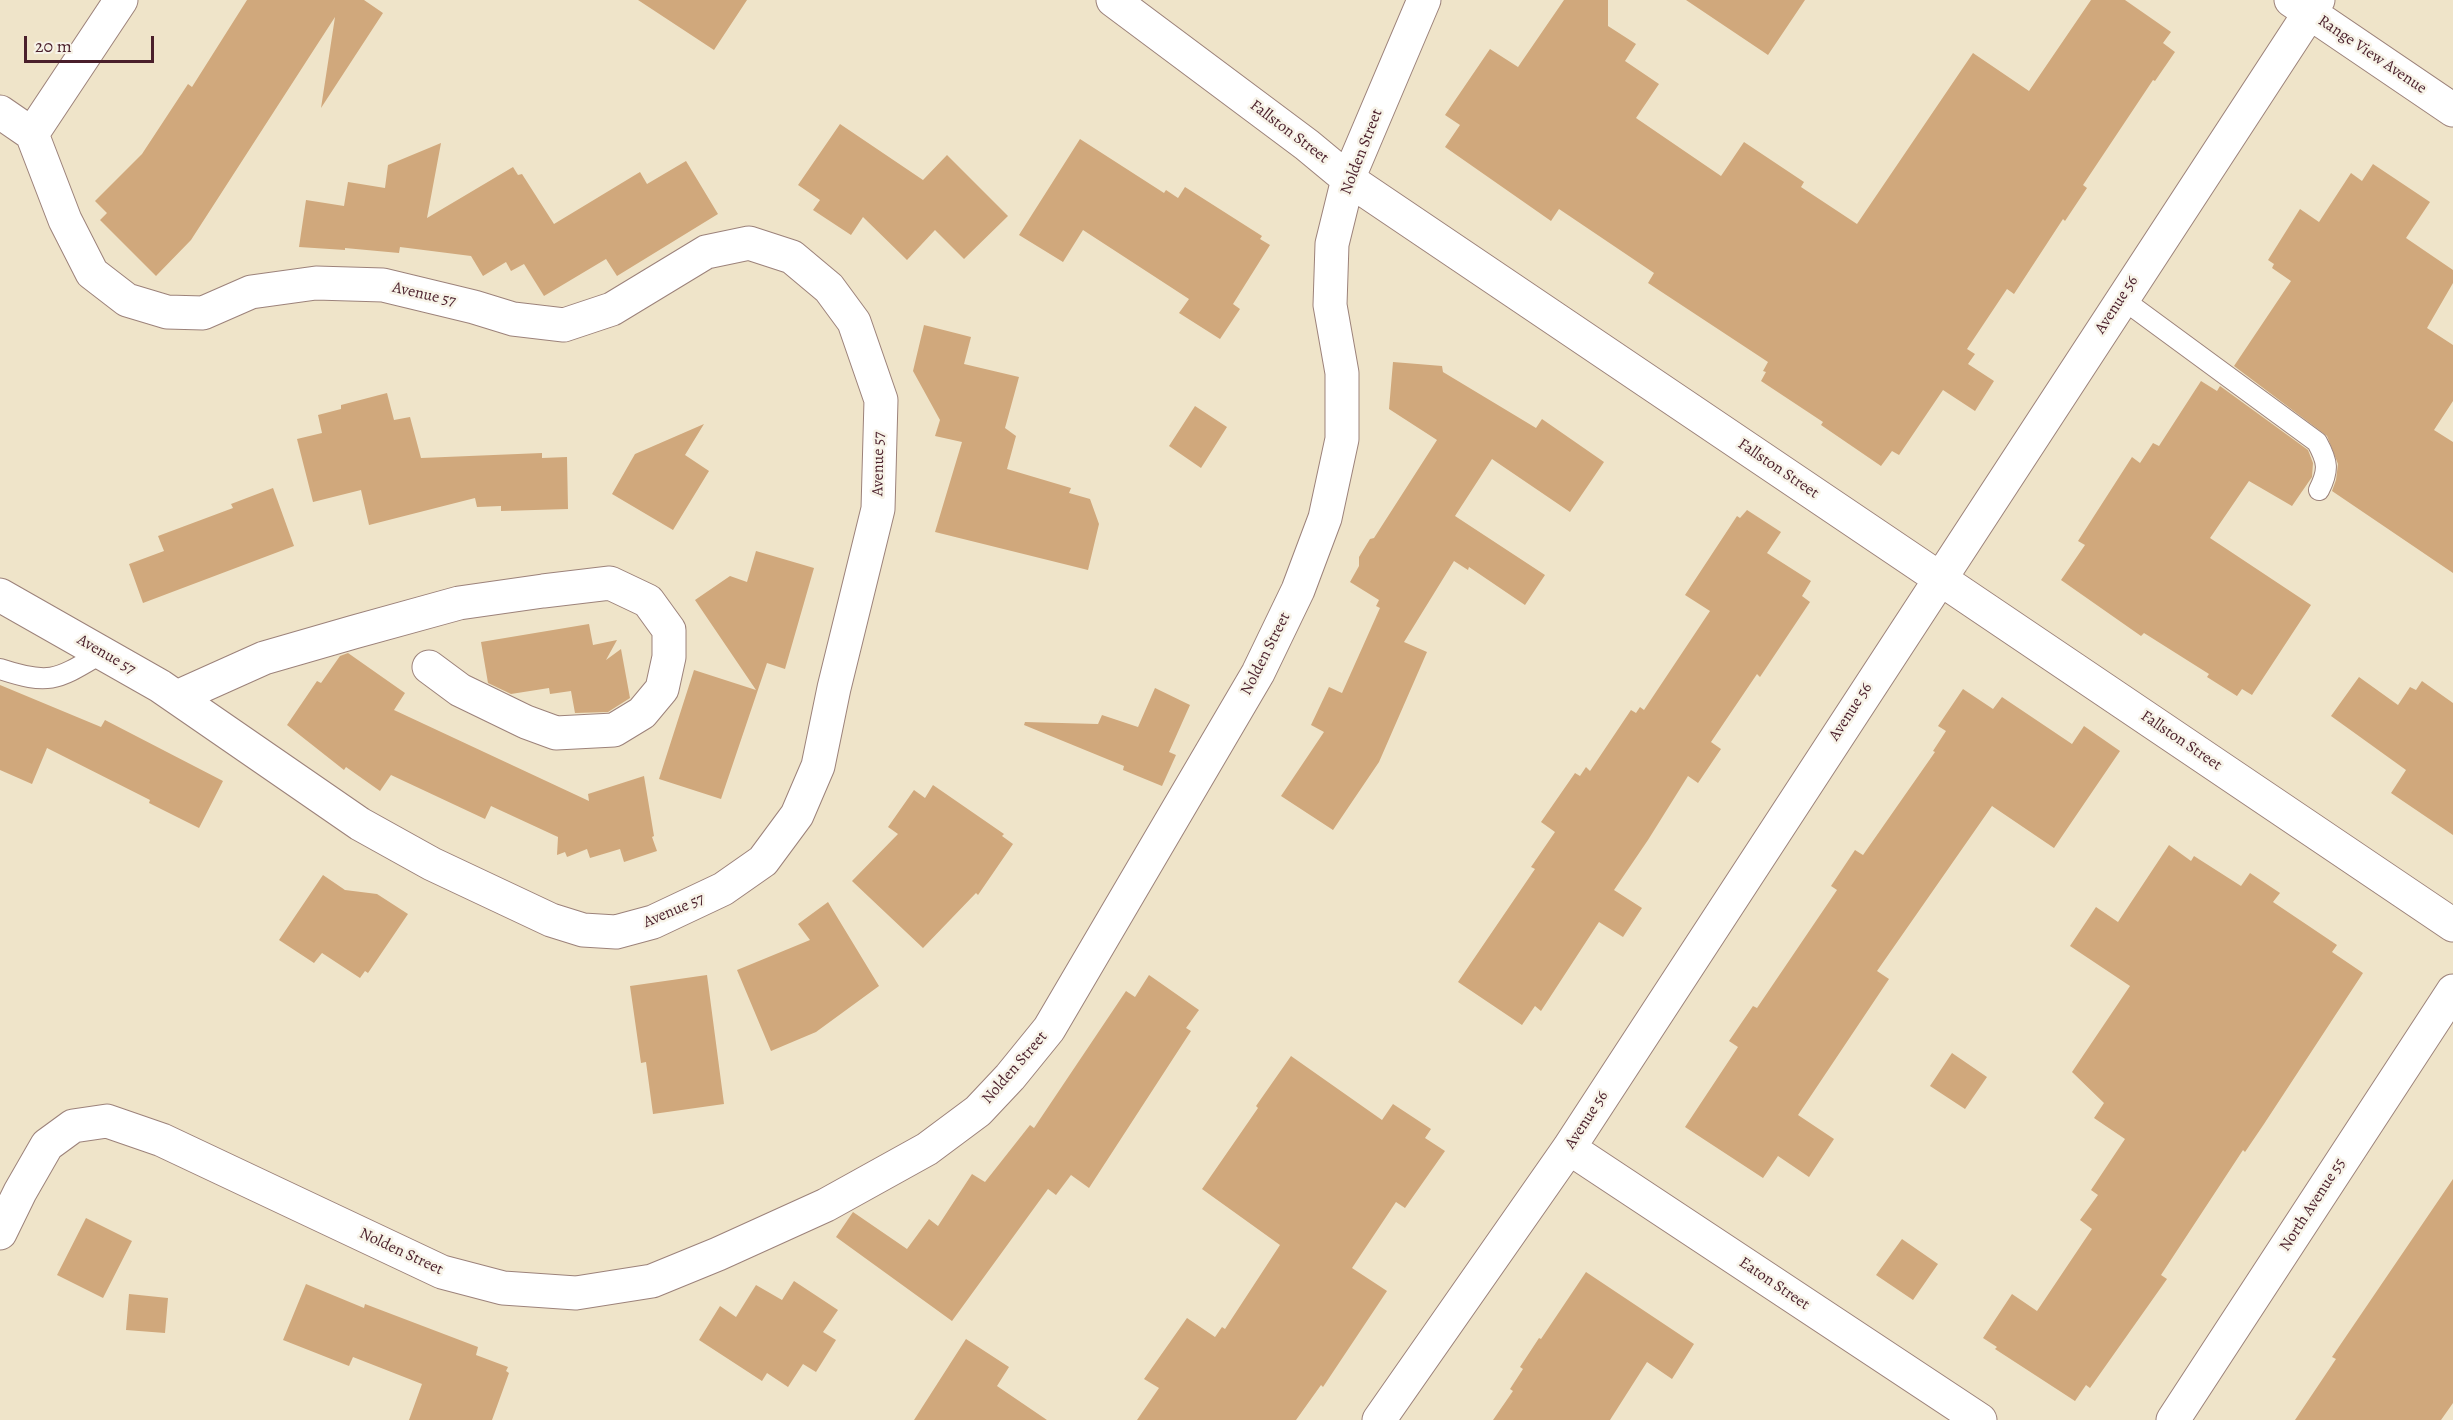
<!DOCTYPE html>
<html>
<head>
<meta charset="utf-8">
<style>
	body { margin:0 }
	#map { position:relative; width:2453px; height:1420px; overflow:hidden; background:#efe4c9; font-family:Alegreya,serif }
	canvas { display:block }
	.scale { position:absolute; left:24px; top:36px; width:130px; height:27px; box-sizing:border-box; border:3px solid #4a1f2b; border-top:0; padding-left:8px; font-size:18px; line-height:21px; white-space:nowrap; color:#4a1f2b; -webkit-text-stroke:4px #f7f3e8; paint-order:stroke }
</style>
</head>
<body>
<div id="map">
<canvas width="2453" height="1420"></canvas>
<div class="scale">20 m</div>
</div>
<script>
const g = document.querySelector('canvas').getContext('2d');
g.lineJoin = 'round';
function fill(path, color) {
  g.fillStyle = color;
  g.fill(path, 'evenodd');
}
function strokePath(path, color, width, dash) {
  g.strokeStyle = color;
  g.lineWidth = width;
  g.lineCap = dash ? 'butt' : 'round';
  g.setLineDash(dash || []);
  g.stroke(path);
}
function write(font, color, halo, rows, align = 'center') {
  g.font = font + ' Alegreya,serif';
  g.lineWidth = 5;
  g.setLineDash([]);
  g.textBaseline = 'middle';
  g.strokeStyle = halo;
  g.fillStyle = color;
  for (const [text, x, y, turn = 0] of rows) {
    g.save();
    g.translate(x, y);
    g.rotate((+turn || 0) * Math.PI / 180);
    g.textAlign = isNaN(turn) ? turn : align;
    if (halo) g.strokeText(text, 0, 0);
    g.fillText(text, 0, 0);
    g.restore();
  }
}
const building = new Path2D(`
	M 247,0 L 364,0 L 383,13 L 321,108 L 335,17 L 191,240 L 156,276 L 100,220 L 107,213 L 95,201 L 142,154 L 188,84 L 192,87 Z
	M 638,0 L 747,0 L 714,50 Z
	M 1564,0 L 1608,0 L 1608,26 L 1636,44 L 1625,61 L 1659,84 L 1636,118 L 1721,176 L 1744,142 L 1804,182 L 1801,187 L 1857,224 L 1973,53 L 2029,91 L 2091,0 L 2125,0 L 2171,32 L 2163,43 L 2175,52 L 2155,81 L 2153,80 L 2083,185 L 2087,188 L 2065,221 L 2063,219 L 2014,294 L 2007,289 L 1967,349 L 1975,354 L 1968,364 L 1994,381 L 1975,411 L 1943,390 L 1899,455 L 1892,451 L 1881,466 L 1821,425 L 1823,422 L 1761,381 L 1766,372 L 1763,371 L 1768,362 L 1648,283 L 1654,273 L 1559,209 L 1551,221 L 1445,147 L 1460,125 L 1445,115 L 1490,49 L 1518,67 Z
	M 1686,0 L 1805,0 L 1768,55 Z
	M 840,124 L 923,180 L 947,155 L 1008,216 L 964,259 L 935,230 L 907,260 L 863,217 L 851,235 L 813,210 L 820,200 L 798,185 Z
	M 1080,139 L 1164,193 L 1166,190 L 1178,198 L 1185,187 L 1262,236 L 1260,239 L 1270,245 L 1233,304 L 1240,309 L 1220,339 L 1179,313 L 1189,299 L 1083,230 L 1063,262 L 1019,235 Z
	M 441,143 L 427,218 L 513,167 L 518,175 L 522,174 L 554,224 L 640,172 L 647,184 L 686,161 L 718,214 L 617,276 L 606,259 L 544,296 L 524,264 L 511,271 L 506,262 L 483,276 L 471,256 L 400,247 L 399,253 L 345,248 L 345,250 L 299,247 L 306,200 L 344,206 L 348,182 L 385,188 L 388,165 Z
	M 2373,164 L 2430,202 L 2406,238 L 2453,270 L 2453,283 L 2427,328 L 2453,345 L 2453,401 L 2434,430 L 2453,442 L 2453,573 L 2332,491 L 2336,480 L 2338,464 L 2327,436 L 2234,366 L 2291,281 L 2272,268 L 2274,264 L 2268,260 L 2300,209 L 2319,222 L 2351,173 L 2362,181 Z
	M 924,325 L 971,337 L 964,364 L 1019,377 L 1005,428 L 1016,436 L 1007,469 L 1071,488 L 1069,493 L 1090,499 L 1099,524 L 1088,570 L 935,532 L 962,442 L 935,436 L 940,420 L 913,371 Z
	M 1393,362 L 1442,366 L 1443,372 L 1536,428 L 1542,419 L 1604,462 L 1570,512 L 1492,459 L 1455,516 L 1545,575 L 1525,605 L 1469,567 L 1468,570 L 1454,561 L 1404,642 L 1427,652 L 1379,762 L 1333,830 L 1281,796 L 1324,732 L 1311,725 L 1329,687 L 1342,693 L 1380,608 L 1376,606 L 1379,600 L 1350,582 L 1359,566 L 1359,557 L 1370,539 L 1374,538 L 1437,440 L 1389,409 Z
	M 2201,381 L 2217,391 L 2220,386 L 2308,450 L 2313,463 L 2312,477 L 2292,506 L 2249,481 L 2210,538 L 2311,605 L 2252,695 L 2242,689 L 2237,696 L 2207,677 L 2209,674 L 2144,633 L 2141,636 L 2061,580 L 2085,545 L 2078,541 L 2132,457 L 2140,463 L 2153,443 L 2159,446 Z
	M 387,393 L 394,420 L 410,417 L 421,458 L 542,453 L 542,458 L 567,457 L 568,509 L 501,511 L 501,506 L 477,507 L 475,498 L 369,525 L 361,490 L 313,502 L 297,439 L 322,433 L 318,415 L 341,409 L 341,405 Z
	M 1195,406 L 1227,427 L 1201,468 L 1169,446 Z
	M 704,424 L 685,455 L 709,471 L 673,530 L 612,494 L 635,454 Z
	M 273,488 L 294,546 L 143,603 L 129,564 L 164,551 L 158,536 L 233,508 L 231,504 Z
	M 1747,510 L 1781,532 L 1767,553 L 1811,581 L 1802,596 L 1810,602 L 1760,677 L 1757,674 L 1711,742 L 1721,749 L 1698,783 L 1688,776 L 1648,840 L 1614,890 L 1642,908 L 1623,937 L 1599,922 L 1541,1011 L 1535,1006 L 1522,1025 L 1458,982 L 1535,869 L 1531,867 L 1555,832 L 1541,822 L 1575,773 L 1580,776 L 1586,767 L 1590,771 L 1631,710 L 1636,713 L 1640,707 L 1644,710 L 1710,611 L 1685,595 L 1737,516 L 1740,518 Z
	M 756,551 L 814,568 L 785,669 L 767,663 L 721,799 L 659,779 L 694,670 L 756,690 L 695,600 L 730,576 L 747,582 Z
	M 589,624 L 593,645 L 617,640 L 606,660 L 621,649 L 630,698 L 608,712 L 575,713 L 571,691 L 550,694 L 549,688 L 511,694 L 488,683 L 481,642 Z
	M 348,653 L 405,693 L 394,710 L 589,801 L 588,794 L 644,776 L 654,836 L 652,837 L 657,851 L 624,862 L 620,849 L 590,858 L 587,849 L 567,857 L 565,852 L 557,855 L 558,837 L 491,806 L 485,819 L 391,775 L 380,791 L 346,767 L 344,770 L 287,725 L 317,681 L 321,683 L 340,656 Z
	M 2359,677 L 2398,705 L 2410,687 L 2416,690 L 2422,681 L 2453,703 L 2453,835 L 2391,793 L 2406,770 L 2331,716 Z
	M 0,685 L 101,727 L 105,720 L 223,781 L 199,828 L 149,803 L 150,800 L 47,748 L 32,784 L 0,770 Z
	M 1155,688 L 1190,705 L 1169,752 L 1176,755 L 1162,786 L 1123,770 L 1124,766 L 1024,725 L 1025,722 L 1098,724 L 1102,715 L 1138,727 Z
	M 1963,689 L 1993,709 L 2002,697 L 2072,744 L 2084,726 L 2120,751 L 2054,848 L 1992,806 L 1877,971 L 1889,979 L 1798,1115 L 1834,1139 L 1809,1177 L 1778,1156 L 1763,1178 L 1685,1127 L 1738,1047 L 1729,1041 L 1753,1006 L 1757,1008 L 1837,890 L 1831,886 L 1855,850 L 1863,855 L 1935,752 L 1933,751 L 1946,731 L 1938,726 Z
	M 933,785 L 1004,834 L 1002,836 L 1013,844 L 978,895 L 976,893 L 923,948 L 852,881 L 898,834 L 888,827 L 914,790 L 925,798 Z
	M 2169,845 L 2191,861 L 2194,856 L 2241,886 L 2250,873 L 2280,893 L 2273,902 L 2337,945 L 2332,952 L 2363,973 L 2264,1124 L 2245,1152 L 2243,1150 L 2161,1275 L 2167,1279 L 2090,1388 L 2086,1385 L 2075,1401 L 1995,1349 L 1997,1347 L 1983,1338 L 2012,1294 L 2037,1311 L 2092,1229 L 2080,1220 L 2098,1195 L 2091,1190 L 2125,1139 L 2094,1118 L 2104,1103 L 2072,1072 L 2130,986 L 2070,946 L 2096,907 L 2118,922 Z
	M 323,875 L 345,890 L 377,894 L 408,914 L 368,973 L 365,971 L 360,978 L 322,953 L 314,963 L 279,940 Z
	M 828,902 L 879,986 L 816,1032 L 771,1051 L 737,970 L 810,940 L 798,924 Z
	M 707,975 L 724,1104 L 653,1114 L 646,1062 L 641,1063 L 630,986 Z
	M 1149,975 L 1199,1010 L 1186,1028 L 1191,1031 L 1089,1188 L 1071,1175 L 1056,1195 L 1048,1189 L 952,1321 L 836,1237 L 853,1212 L 907,1249 L 929,1219 L 938,1226 L 972,1174 L 985,1182 L 1030,1125 L 1034,1128 L 1126,991 L 1135,997 Z
	M 1952,1053 L 1987,1077 L 1965,1109 L 1930,1086 Z
	M 1291,1056 L 1382,1120 L 1393,1104 L 1431,1129 L 1425,1138 L 1445,1151 L 1405,1208 L 1396,1202 L 1352,1268 L 1387,1291 L 1323,1387 L 1321,1385 L 1296,1420 L 1137,1420 L 1159,1388 L 1144,1379 L 1187,1318 L 1215,1337 L 1222,1327 L 1225,1329 L 1280,1245 L 1202,1189 L 1258,1108 L 1256,1106 Z
	M 2453,1179 L 2453,1403 L 2441,1420 L 2295,1420 L 2336,1359 L 2332,1357 Z
	M 86,1218 L 132,1241 L 103,1298 L 57,1275 Z
	M 1902,1239 L 1938,1264 L 1913,1300 L 1876,1275 Z
	M 1586,1272 L 1694,1344 L 1672,1379 L 1647,1362 L 1610,1420 L 1493,1420 L 1513,1391 L 1510,1389 L 1523,1369 L 1520,1367 L 1539,1338 L 1541,1339 Z
	M 794,1281 L 838,1310 L 823,1332 L 836,1340 L 816,1372 L 803,1364 L 788,1387 L 767,1373 L 762,1381 L 699,1340 L 720,1306 L 736,1317 L 756,1285 L 782,1300 Z
	M 306,1284 L 364,1308 L 365,1304 L 478,1347 L 476,1355 L 508,1367 L 506,1371 L 509,1373 L 492,1420 L 409,1420 L 422,1384 L 353,1357 L 349,1366 L 283,1340 Z
	M 129,1294 L 168,1298 L 165,1333 L 126,1330 Z
	M 966,1339 L 1009,1367 L 997,1386 L 1047,1420 L 914,1420 Z`);
const lane = new Path2D(`
	M 2121,298 L 2317,442 C 2328,462 2329,470 2319,490
	M 0,669 C 51,686 58,679 102,653`);
const street = new Path2D(`
	M 1113,0 L 1307,145 L 1348,179 L 2453,925
	M 2291,0 L 2453,110
	M 0,112 L 32,134
	M 32,134 L 121,0
	M 0,595 L 160,686 L 360,824 L 432,864 L 551,920 L 583,930 L 616,932 L 653,922 L 723,889 L 763,861 L 797,815 L 818,766 L 834,688 L 878,509 L 881,400 L 854,322 L 829,288 L 792,257 L 749,243 L 706,252 L 612,309 L 564,325 L 513,319 L 474,307 L 383,285 L 316,283 L 251,292 L 203,313 L 167,312 L 127,300 L 92,273 L 65,220 L 32,134
	M 177,697 L 264,658 L 354,632 L 459,603 L 543,591 L 610,583 L 648,601 L 669,630 L 669,657 L 662,689 L 642,713 L 614,730 L 556,733 L 526,722 L 460,690 L 429,667
	M 1569,1148 L 1980,1420
	M 0,1233 L 20,1192 L 47,1145 L 73,1126 L 107,1121 L 162,1140 L 442,1272 L 503,1288 L 576,1293 L 652,1281 L 718,1254 L 826,1205 L 927,1149 L 978,1111 L 1010,1077 L 1049,1029 L 1258,673 L 1298,590 L 1325,518 L 1342,439 L 1342,373 L 1330,305 L 1332,244 L 1348,179 L 1424,0
	M 1379,1420 L 1569,1148 L 2318,0
	M 2173,1420 L 2453,991`);
const streetNames = [
	["Range View Avenue",2372,55,34],
	["Fallston Street",1289,132,37],
	["Nolden Street",1362,152,-69],
	["Avenue 57",424,295,13],
	["Avenue 56",2117,305,-57],
	["Avenue 57",879,464,-89],
	["Fallston Street",1778,469,34],
	["Nolden Street",1266,654,-63],
	["Avenue 57",106,655,30],
	["Avenue 56",1851,712,-57],
	["Fallston Street",2181,741,34],
	["Avenue 57",674,911,-23],
	["Nolden Street",1015,1068,-49],
	["Avenue 56",1587,1120,-57],
	["North Avenue 55",2313,1205,-57],
	["Nolden Street",401,1252,25],
	["Eaton Street",1774,1284,34]
];
fill(building, '#d0a87c');
strokePath(lane, '#9c827a', 22);
strokePath(street, '#9c827a', 35);
strokePath(lane, '#fff', 20);
strokePath(street, '#fff', 33);
write('16px', '#4a1f2b', '#f7f3e8', streetNames);
</script>
</body>
</html>
